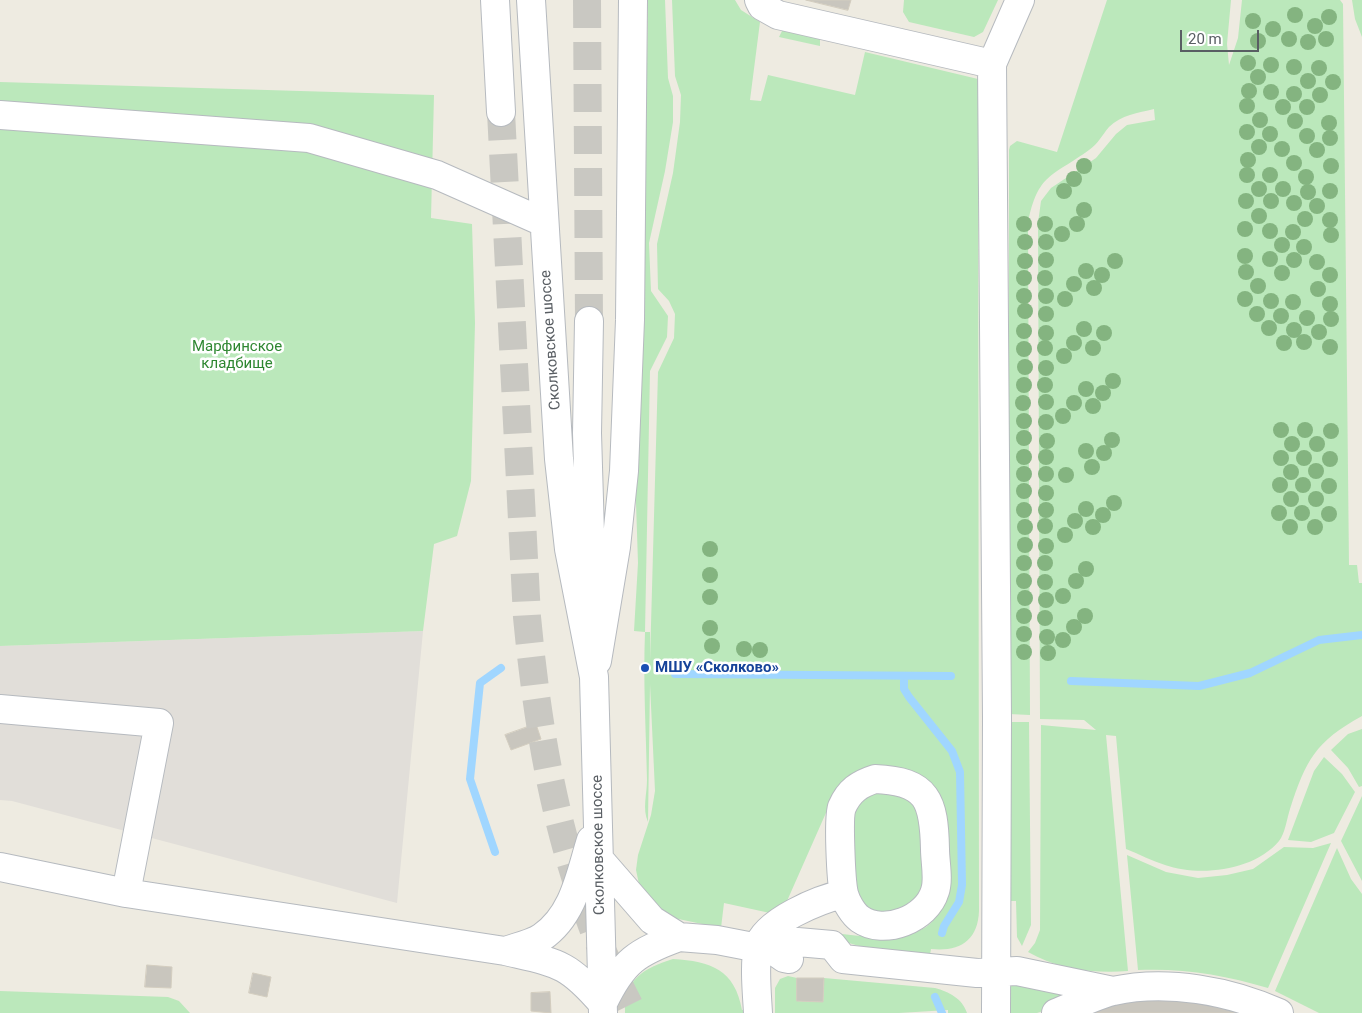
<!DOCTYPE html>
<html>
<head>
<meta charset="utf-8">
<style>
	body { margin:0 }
	#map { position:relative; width:1362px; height:1013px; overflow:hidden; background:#eeebe1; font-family:Roboto,sans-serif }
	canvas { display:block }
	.scale { position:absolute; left:1180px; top:30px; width:79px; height:22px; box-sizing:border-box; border:2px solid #595e63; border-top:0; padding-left:6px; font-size:15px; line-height:18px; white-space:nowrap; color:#595e63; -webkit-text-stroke:4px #fff; paint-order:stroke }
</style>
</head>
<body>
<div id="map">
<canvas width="1362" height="1013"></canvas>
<div class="scale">20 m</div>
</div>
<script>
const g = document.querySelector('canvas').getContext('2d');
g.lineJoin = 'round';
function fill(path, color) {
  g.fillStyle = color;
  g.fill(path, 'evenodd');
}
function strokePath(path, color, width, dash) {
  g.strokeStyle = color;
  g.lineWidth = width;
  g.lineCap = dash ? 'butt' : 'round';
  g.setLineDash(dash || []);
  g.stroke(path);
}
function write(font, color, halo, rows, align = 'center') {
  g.font = font + ' Roboto,sans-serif';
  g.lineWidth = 5;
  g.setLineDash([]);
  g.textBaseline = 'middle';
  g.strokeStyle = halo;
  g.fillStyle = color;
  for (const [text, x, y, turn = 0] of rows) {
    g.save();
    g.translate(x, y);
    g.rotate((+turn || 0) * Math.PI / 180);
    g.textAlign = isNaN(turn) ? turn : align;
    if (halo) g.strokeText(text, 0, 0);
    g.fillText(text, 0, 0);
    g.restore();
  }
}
const industrial = new Path2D(`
	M 423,631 L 397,903 L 12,801 L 0,800 L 0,646 Z`);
const green = new Path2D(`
	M 648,0 L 665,0 L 668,78 L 673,96 L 673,122 L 665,171 L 649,243 L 651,291 L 668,316 L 667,337 L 650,371 L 645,632 L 650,632 L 650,661 L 658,372 L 674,338 L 675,314 L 669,301 L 658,289 L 657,244 L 673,173 L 680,122 L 681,95 L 675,76 L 672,0 L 735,0 L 741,10 L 760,22 L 750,100 L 761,101 L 768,75 L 855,95 L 865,52 L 978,79 L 979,911 C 978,941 959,952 931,949 L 930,955 L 866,948 L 797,928 C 832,932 895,946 926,927 C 936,920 941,909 945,898 L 916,777 L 829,806 L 787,901 L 785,905 L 770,913 L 724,903 L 721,928 L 669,917 L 645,896 L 639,884 L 636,870 L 638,855 L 651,815 L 655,791 L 650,684 L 648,822 C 642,809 647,794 647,780 C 646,730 643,682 645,632 L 634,631 L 638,563 L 635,473 L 643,321 Z
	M 904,0 L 998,0 L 983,32 L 974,37 L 909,22 L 903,12 Z
	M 1107,0 L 1231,0 L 1227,44 L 1229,65 L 1238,38 L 1242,0 L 1340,0 L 1343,4 L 1349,565 L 1357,565 L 1359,583 L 1362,583 L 1362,716 C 1315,742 1306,760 1290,809 C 1287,818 1285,834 1279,841 C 1254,871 1199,877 1165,865 C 1152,861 1139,854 1126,849 L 1116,736 L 1106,735 L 1128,971 C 1095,974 1057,969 1028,952 L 1035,943 L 1040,930 L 1041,725 L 1096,730 L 1084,720 L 1040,719 L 1038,223 L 1041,201 L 1051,188 L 1096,158 L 1116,134 L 1127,125 L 1155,120 L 1154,109 C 1138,113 1121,115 1109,127 C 1102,135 1098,144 1089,150 C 1052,177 1038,173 1028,223 L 1030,715 L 1009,714 L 1009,150 L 1010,146 L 1017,141 L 1057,152 Z
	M 1352,0 L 1362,0 L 1362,37 L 1355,19 Z
	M 783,29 L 820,38 L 820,46 L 779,37 Z
	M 0,82 L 434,95 L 431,218 L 472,224 L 475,323 L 471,481 L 457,536 L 434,544 L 423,631 L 0,646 Z
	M 1009,722 L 1029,722 L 1031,925 L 1022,946 L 1017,937 L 1016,901 L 1009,901 Z
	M 1362,729 L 1362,786 L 1359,787 L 1348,768 L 1331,750 L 1348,734 Z
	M 1324,757 L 1342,774 L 1355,792 L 1334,833 L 1311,842 L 1288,840 L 1314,771 Z
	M 895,790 L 922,811 L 926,878 L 919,900 L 897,914 L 866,911 L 854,892 L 850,823 L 857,800 L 867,792 Z
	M 1362,796 L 1362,881 L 1341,841 Z
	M 1331,843 L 1268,988 C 1224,975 1184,968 1138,970 L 1127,855 L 1166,872 L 1198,878 L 1227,875 L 1253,869 L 1284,847 L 1313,848 Z
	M 1337,848 L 1351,879 L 1362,894 L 1362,1013 L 1319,1013 L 1275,991 Z
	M 673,959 C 711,961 735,970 742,1010 L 750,1009 L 750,1013 L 625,1013 C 624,979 644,968 673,959 Z
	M 788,976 L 797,978 L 797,1001 L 823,1002 L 824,978 L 935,988 C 949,992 962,998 967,1013 L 948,1013 L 948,1010 L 899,1013 L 775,1013 L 775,988 L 780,979 Z
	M 1013,984 L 1065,994 L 1058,1006 L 1037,1013 L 1008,1013 L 1010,987 Z
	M 0,991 L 168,997 L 179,1001 L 190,1013 L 0,1013 Z`);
const stream = new Path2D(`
	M 675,674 L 951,676
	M 904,676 L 904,689 L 909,697 L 952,751 L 960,772 L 962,885 L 959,902 L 944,926 L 942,933
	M 1071,681 L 1199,686 L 1250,673 L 1319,640 L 1362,635
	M 495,852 L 470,779 L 480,683 L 501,668
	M 935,997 L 942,1013`);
const building = new Path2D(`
	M 806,0 L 851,0 L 848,10 Z
	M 536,724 L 541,739 L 511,750 L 505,735 Z
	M 147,965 L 172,967 L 171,988 L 145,987 Z
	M 253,973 L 271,977 L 267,997 L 249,993 Z
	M 797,978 L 824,978 L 823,1002 L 797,1001 Z
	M 1151,989 L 1275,1013 L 1047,1013 Z
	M 550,992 L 551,1013 L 531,1011 L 531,993 Z`);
const minorTunnel = new Path2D(`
	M 587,0 L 589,321
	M 501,112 L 527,617 C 537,721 553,822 590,920 C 601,952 618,982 633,1013`);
const minor = new Path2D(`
	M 495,0 L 501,112
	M 531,0 L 559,459 L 569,549 L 594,677 L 603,1013
	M 759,0 L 762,6 L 778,15 L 992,64
	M 0,115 L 309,138 L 437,175 L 543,222
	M 589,321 L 587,433 L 592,601
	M 597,661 L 616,547 L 624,471 L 630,320 L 633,0
	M 0,709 L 159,723 L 126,893
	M 875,779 C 928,781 934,801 935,849 C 935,862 939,879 935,891 C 927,919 884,936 860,919 C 853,914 846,902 844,894 C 841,881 838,817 842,807 C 849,791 859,784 875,779 Z
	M 599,859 L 652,920 L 679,937 L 717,940 L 774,951 L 784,958 L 789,959
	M 0,867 L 126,893 L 505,951 C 557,963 567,962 603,1004
	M 505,951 C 516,947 532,944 542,937 C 574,915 580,875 591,840
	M 774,951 L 786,941 L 832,945 L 843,959 L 977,973 L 1017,971 L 1113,991
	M 603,1003 C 623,961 637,952 679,937
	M 758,1013 C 757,994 754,965 758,947 C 765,921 820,899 844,894
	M 996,1013 L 997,718 L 992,64 L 1020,0
	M 1056,1013 C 1074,1006 1094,996 1113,991 C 1167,979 1230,991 1279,1013`);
const trees = [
	[1295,15],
	[1329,17],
	[1253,21],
	[1315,26],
	[1273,29],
	[1289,39],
	[1326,39],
	[1258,41],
	[1308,42],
	[1248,63],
	[1271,65],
	[1294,67],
	[1319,68],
	[1258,77],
	[1308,81],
	[1333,82],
	[1249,91],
	[1271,92],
	[1294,94],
	[1320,95],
	[1247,106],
	[1283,107],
	[1307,107],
	[1260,120],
	[1295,121],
	[1329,123],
	[1247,132],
	[1270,134],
	[1307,136],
	[1330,138],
	[1259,147],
	[1282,149],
	[1317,150],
	[1248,160],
	[1294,163],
	[1084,166],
	[1331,166],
	[1247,175],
	[1270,175],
	[1306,177],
	[1074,179],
	[1259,189],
	[1283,189],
	[1064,191],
	[1330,191],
	[1308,192],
	[1246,201],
	[1271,201],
	[1294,203],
	[1317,206],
	[1084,210],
	[1259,216],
	[1305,219],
	[1330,220],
	[1024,224],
	[1045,224],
	[1077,224],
	[1245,229],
	[1270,231],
	[1293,232],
	[1062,234],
	[1331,235],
	[1025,242],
	[1046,242],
	[1282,245],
	[1304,247],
	[1245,256],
	[1270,259],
	[1046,260],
	[1294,260],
	[1025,261],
	[1115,261],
	[1317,262],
	[1086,271],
	[1246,272],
	[1282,273],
	[1102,275],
	[1330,275],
	[1024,278],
	[1045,278],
	[1074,284],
	[1258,286],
	[1094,288],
	[1318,289],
	[1024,296],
	[1046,296],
	[1065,299],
	[1245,299],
	[1271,301],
	[1293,302],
	[1330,304],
	[1025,311],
	[1046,314],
	[1257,314],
	[1281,316],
	[1307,318],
	[1331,319],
	[1269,328],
	[1084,329],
	[1294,330],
	[1024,331],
	[1319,332],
	[1046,333],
	[1104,333],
	[1304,342],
	[1074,343],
	[1284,343],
	[1330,347],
	[1045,348],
	[1093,348],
	[1024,349],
	[1064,356],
	[1025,367],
	[1046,368],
	[1113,381],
	[1024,385],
	[1045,385],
	[1086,389],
	[1103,393],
	[1046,402],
	[1023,403],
	[1074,403],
	[1093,406],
	[1063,416],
	[1024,421],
	[1046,422],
	[1281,430],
	[1305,430],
	[1331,431],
	[1024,438],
	[1112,440],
	[1047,441],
	[1292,444],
	[1317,444],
	[1086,451],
	[1104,453],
	[1024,457],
	[1046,457],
	[1281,458],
	[1304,458],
	[1330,459],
	[1092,467],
	[1316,471],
	[1291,472],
	[1024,474],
	[1046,474],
	[1066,475],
	[1280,485],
	[1303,485],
	[1329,486],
	[1024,491],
	[1046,493],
	[1291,499],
	[1316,499],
	[1114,503],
	[1086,509],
	[1024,510],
	[1046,510],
	[1279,513],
	[1302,513],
	[1329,514],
	[1103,515],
	[1075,521],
	[1045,526],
	[1025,527],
	[1093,527],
	[1290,527],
	[1315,527],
	[1065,535],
	[1025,545],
	[1046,546],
	[710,549],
	[1024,563],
	[1045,563],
	[1086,569],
	[710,575],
	[1024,581],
	[1076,581],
	[1045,582],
	[1063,596],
	[710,597],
	[1025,598],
	[1046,600],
	[1024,616],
	[1085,616],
	[1045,618],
	[1074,627],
	[710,628],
	[1024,634],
	[1047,637],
	[1063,640],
	[712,646],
	[744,649],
	[760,650],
	[1024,652],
	[1048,653]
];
const markers = [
	[645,668,5,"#1a4fb4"]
];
const streetNames = [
	["Сколковское шоссе",551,340,-94],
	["Сколковское шоссе",599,845,-91]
];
const parkNames = [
	["Марфинское",237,347],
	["кладбище",237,364]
];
const transitNames = [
	["МШУ «Сколково»",655,668]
];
fill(industrial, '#e1ded9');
fill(green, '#bbe8bb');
strokePath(stream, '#a0d6ff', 8);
fill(building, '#c9c6be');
strokePath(building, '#d3cdbf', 1);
strokePath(minorTunnel, '#c9c8c2', 28, [28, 14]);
strokePath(minor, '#b6babf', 30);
strokePath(minor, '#fff', 28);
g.fillStyle = '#84b480';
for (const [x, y] of trees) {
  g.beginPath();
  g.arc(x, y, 8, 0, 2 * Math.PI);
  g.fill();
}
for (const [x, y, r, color] of markers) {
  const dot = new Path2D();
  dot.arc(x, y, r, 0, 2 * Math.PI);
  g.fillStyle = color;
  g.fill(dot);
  strokePath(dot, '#fff', 2);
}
write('15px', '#595e63', '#fff', streetNames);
write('15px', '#2e8731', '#fff', parkNames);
write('bold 15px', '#164399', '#fff', transitNames, 'left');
</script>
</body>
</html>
